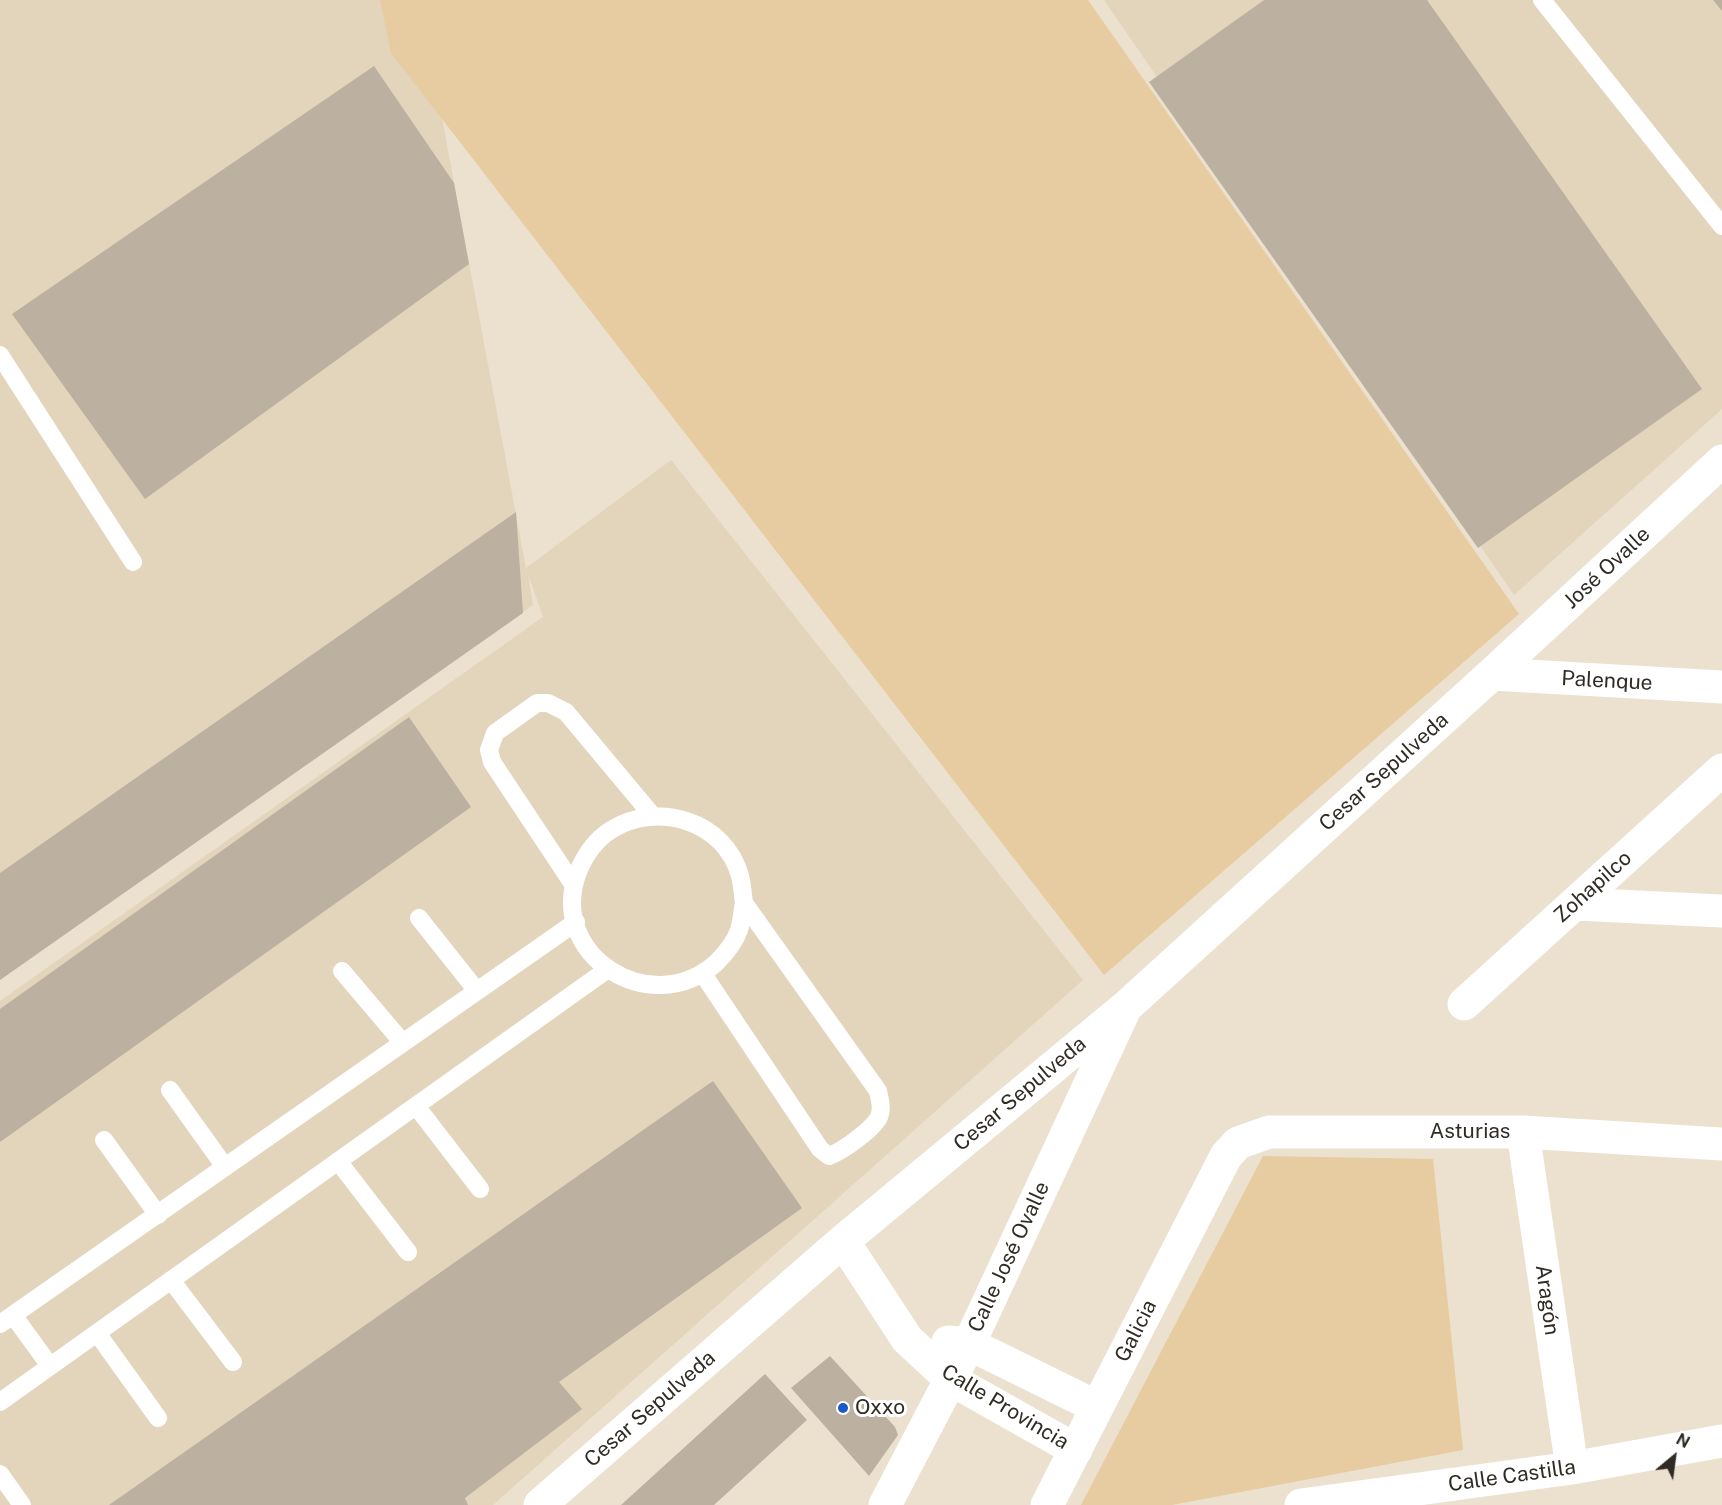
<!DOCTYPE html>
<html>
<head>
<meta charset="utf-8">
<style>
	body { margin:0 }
	#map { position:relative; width:1722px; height:1505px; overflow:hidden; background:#ebe1ce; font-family:"Public Sans",sans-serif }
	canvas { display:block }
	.north { position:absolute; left:1644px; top:1427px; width:60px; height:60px; -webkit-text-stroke:4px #fff; paint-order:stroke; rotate:29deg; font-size:16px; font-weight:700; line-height:24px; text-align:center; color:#302c25 }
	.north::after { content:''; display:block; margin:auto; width:21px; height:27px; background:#302c25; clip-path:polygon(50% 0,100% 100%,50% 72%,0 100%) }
</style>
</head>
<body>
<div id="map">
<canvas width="1722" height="1505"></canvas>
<div class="north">N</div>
</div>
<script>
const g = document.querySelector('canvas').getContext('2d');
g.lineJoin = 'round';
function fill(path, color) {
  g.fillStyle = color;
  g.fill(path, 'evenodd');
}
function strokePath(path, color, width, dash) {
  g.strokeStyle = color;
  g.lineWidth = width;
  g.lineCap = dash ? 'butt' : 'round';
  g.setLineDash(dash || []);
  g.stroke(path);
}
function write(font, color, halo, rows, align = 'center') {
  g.font = font + ' "Public Sans",sans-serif';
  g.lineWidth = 6;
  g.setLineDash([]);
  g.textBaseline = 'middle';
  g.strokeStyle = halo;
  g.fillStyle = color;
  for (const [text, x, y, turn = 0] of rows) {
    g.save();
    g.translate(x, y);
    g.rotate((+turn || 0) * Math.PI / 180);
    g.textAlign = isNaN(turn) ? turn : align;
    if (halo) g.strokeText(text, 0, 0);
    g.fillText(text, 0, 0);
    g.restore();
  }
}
const built = new Path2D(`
	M 0,0 L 420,0 L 526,568 L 671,460 L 1083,980 L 493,1505 L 0,1505 L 0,1001 L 543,617 L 528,574 L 533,605 L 0,980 Z
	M 1104,0 L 1722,0 L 1722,409 L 1514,595 Z`);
const green = new Path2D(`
	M 380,0 L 1088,0 L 1519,614 L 1104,975 L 391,53 Z
	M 1263,1156 L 1433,1159 L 1463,1450 L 1172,1505 L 1081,1505 Z`);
const building = new Path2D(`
	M 1264,0 L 1427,0 L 1702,389 L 1478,548 L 1149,82 Z
	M 1713,0 L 1722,0 L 1722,11 Z
	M 374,66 L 454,183 L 469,264 L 145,499 L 12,314 Z
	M 516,512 L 523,613 L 0,980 L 0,873 Z
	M 409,717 L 471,807 L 0,1142 L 0,1009 Z
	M 713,1081 L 802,1208 L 559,1382 L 582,1409 L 465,1498 L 468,1505 L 109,1505 Z
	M 830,1356 L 895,1427 L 898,1435 L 869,1476 L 791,1388 Z
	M 765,1374 L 807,1420 L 714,1505 L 621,1505 Z`);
const lane = new Path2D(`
	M 1542,0 L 1722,226
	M 0,355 L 133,562
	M 573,884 L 492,762 L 489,750 L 495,733 L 537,703 L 548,703 L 566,712 L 652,815
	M 419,918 L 477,991
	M 342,971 L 403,1043
	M 703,974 L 820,1149 L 829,1156 C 843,1151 870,1131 878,1119 C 883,1110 880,1100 878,1091 L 744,903 C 743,894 742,884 740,876 C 725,820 656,801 611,830 C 595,840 585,855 578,872 C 546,955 651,1021 716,963 C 725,954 735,942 739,930 C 742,921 742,912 744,903
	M 170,1090 L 225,1167
	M 416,1106 L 480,1189
	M 104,1140 L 158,1215
	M 338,1161 L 408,1252
	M 171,1280 L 233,1362
	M 13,1315 L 50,1366
	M 0,1324 L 576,922
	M 97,1333 L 158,1418
	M 0,1402 L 608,969
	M 0,1474 L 22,1505`);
const street = new Path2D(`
	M 1492,674 L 1722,687
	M 1575,904 L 1722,911
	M 1464,1004 L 1722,770
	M 1523,1132 L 1572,1468
	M 843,1241 L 907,1339 L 950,1379 L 1076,1450
	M 948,1342 L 969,1344 L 1097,1407
	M 540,1505 L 843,1241 L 1127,1006 L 1492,674 L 1722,461
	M 885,1505 L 969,1344 L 1123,1013
	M 1047,1505 L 1226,1156 L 1238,1143 L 1269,1132 L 1523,1132 L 1722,1144
	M 1301,1505 L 1572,1468 L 1722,1441`);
const markers = [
	[843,1408,6,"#1b59c5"]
];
const streetNames = [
	["José Ovalle",1607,568,-43],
	["Palenque",1607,681,3],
	["Cesar Sepulveda",1384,772,-42],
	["Zohapilco",1593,887,-42],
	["Cesar Sepulveda",1020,1094,-40],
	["Asturias",1470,1132],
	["Calle José Ovalle",1009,1257,-65],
	["Aragón",1547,1300,82],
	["Galicia",1136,1331,-63],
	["Calle Provincia",1005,1407,31],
	["Cesar Sepulveda",650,1409,-41],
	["Calle Castilla",1512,1476,-8]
];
const poiNames = [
	["Oxxo",855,1408]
];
fill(built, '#e2d5bc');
fill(green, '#e6cca0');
fill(building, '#bcb1a0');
strokePath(lane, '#fff', 18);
strokePath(street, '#fff', 33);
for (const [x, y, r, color] of markers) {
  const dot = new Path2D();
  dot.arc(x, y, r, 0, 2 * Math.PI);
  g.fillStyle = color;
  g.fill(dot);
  strokePath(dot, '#fff', 2);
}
write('21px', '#302c25', '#fff', streetNames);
write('21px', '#302c25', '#fff', poiNames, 'left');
</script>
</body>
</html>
